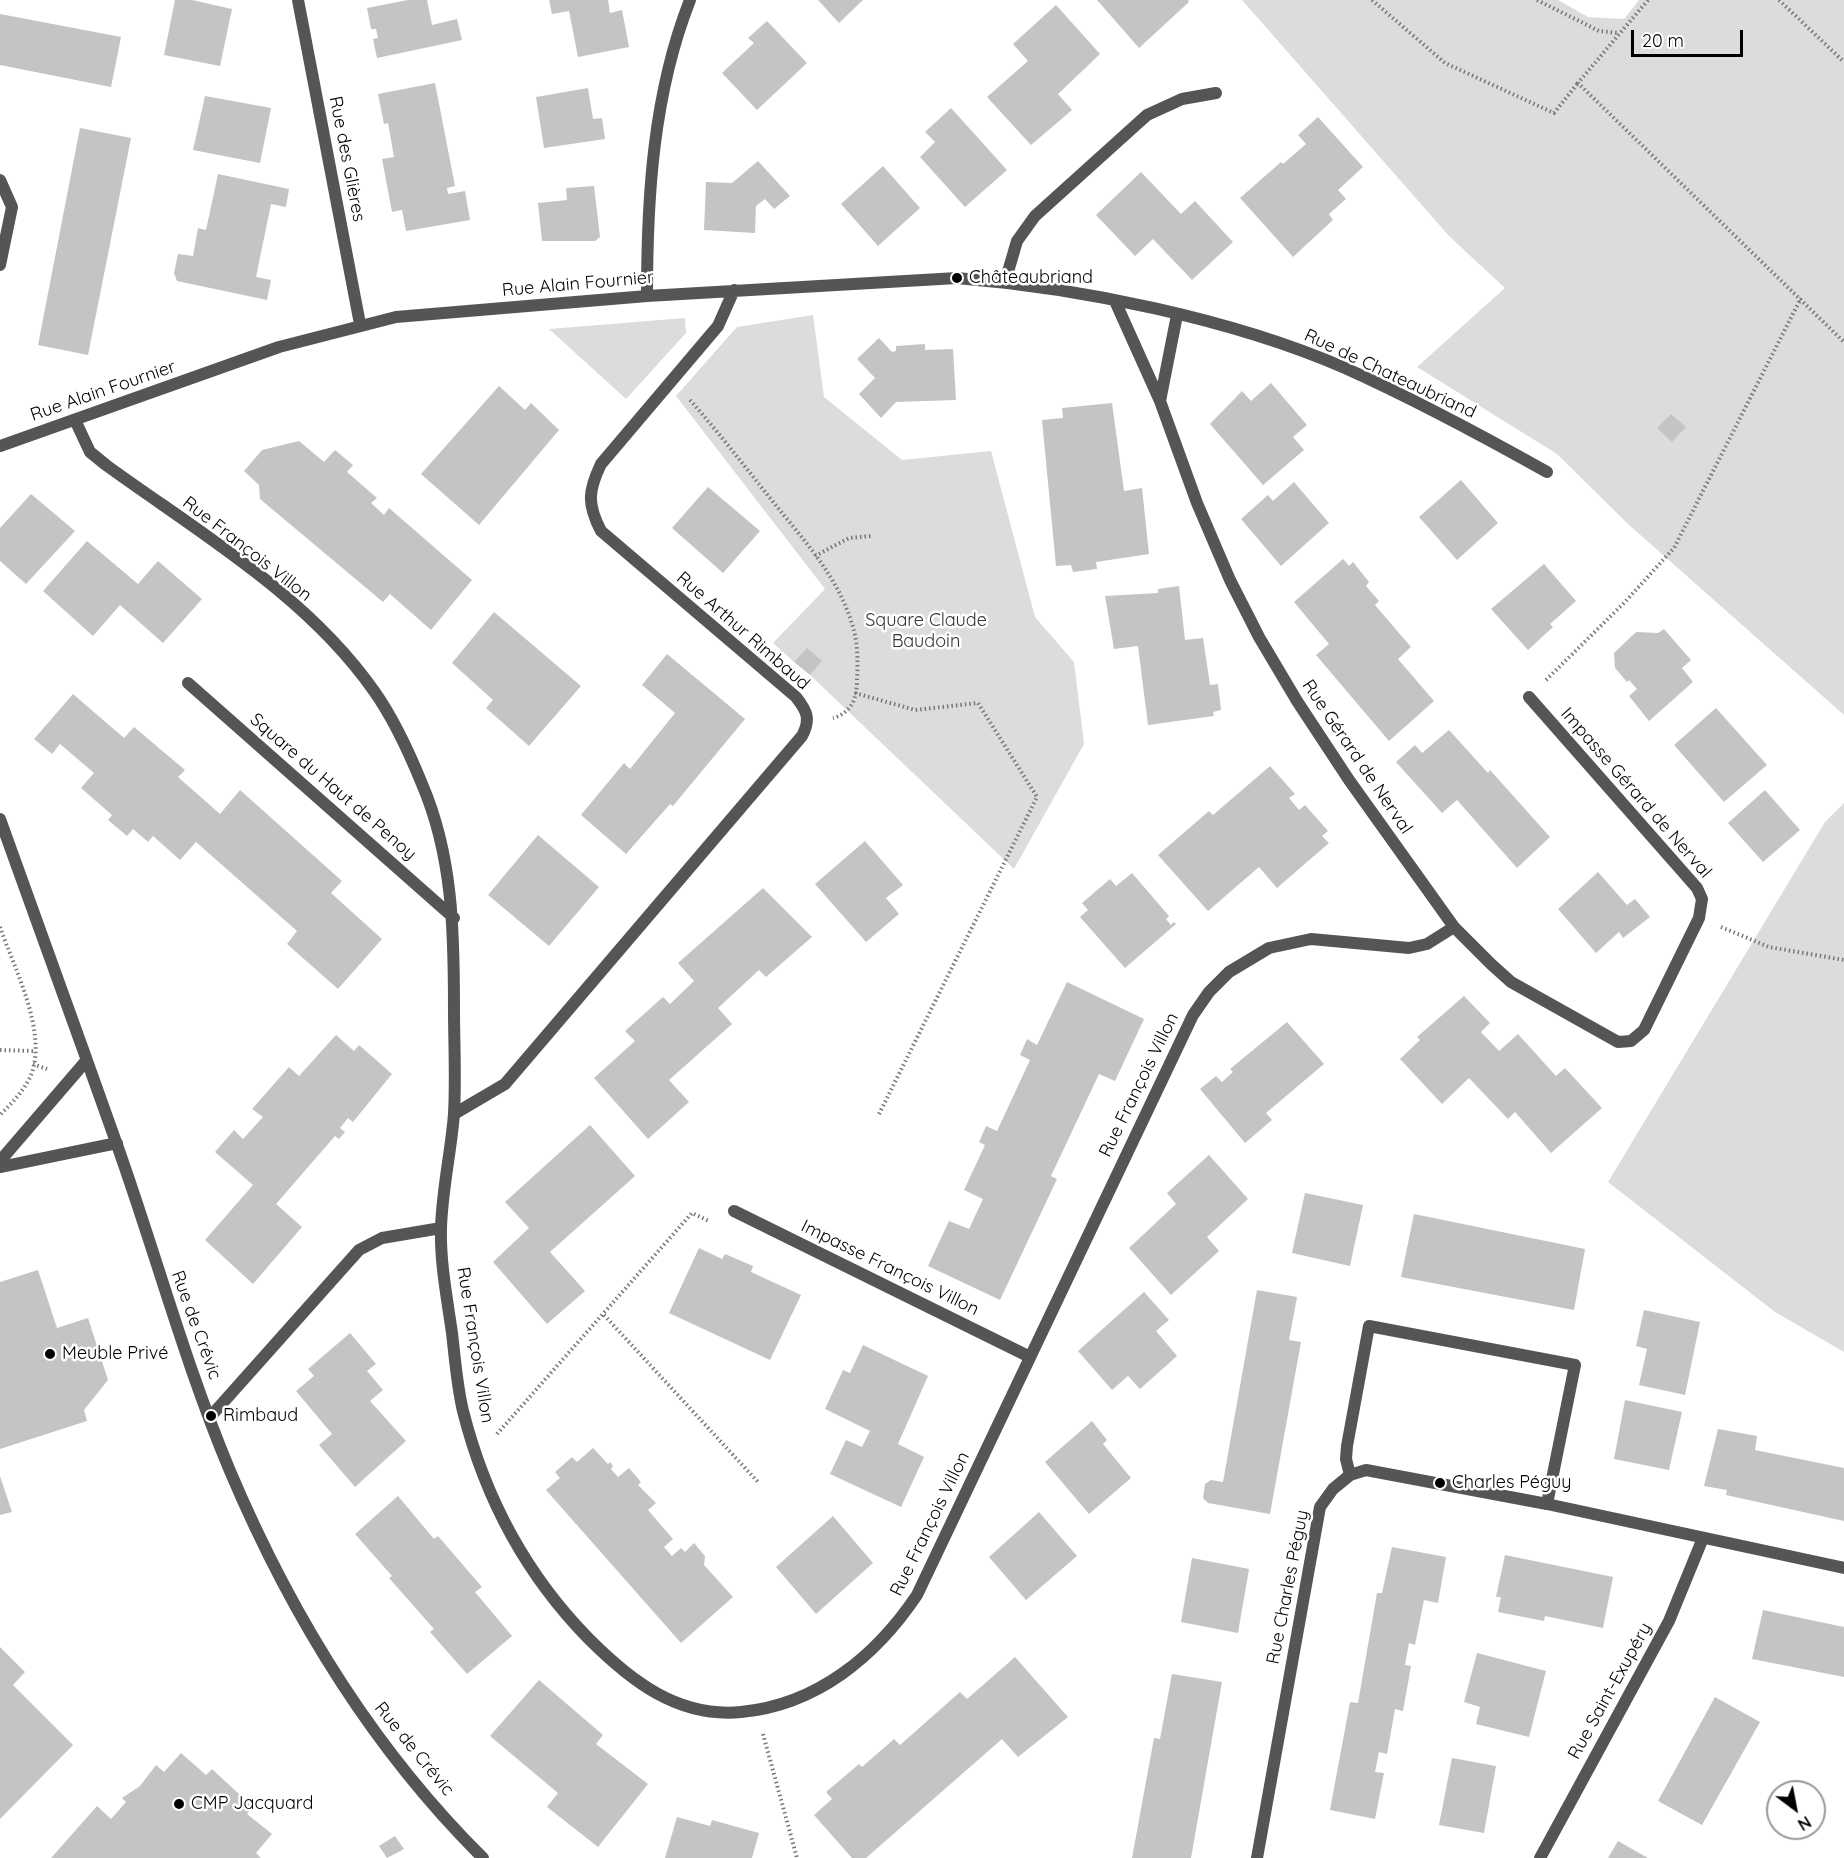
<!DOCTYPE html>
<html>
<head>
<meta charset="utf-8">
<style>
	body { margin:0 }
	#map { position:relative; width:1844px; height:1858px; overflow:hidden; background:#fff; font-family:Quicksand,sans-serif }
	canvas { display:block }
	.north { position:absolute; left:1766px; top:1780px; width:60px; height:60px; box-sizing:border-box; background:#fff; border:2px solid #999; border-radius:50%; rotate:148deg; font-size:16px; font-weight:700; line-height:24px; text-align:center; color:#000 }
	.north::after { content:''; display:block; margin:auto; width:21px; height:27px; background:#000; clip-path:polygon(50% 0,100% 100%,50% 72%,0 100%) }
	.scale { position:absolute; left:1631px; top:30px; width:112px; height:27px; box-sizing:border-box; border:3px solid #000; border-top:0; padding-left:8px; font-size:18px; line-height:21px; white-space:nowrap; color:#000; -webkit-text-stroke:4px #fff; paint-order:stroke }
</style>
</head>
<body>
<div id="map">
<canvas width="1844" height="1858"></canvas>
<div class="north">N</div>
<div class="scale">20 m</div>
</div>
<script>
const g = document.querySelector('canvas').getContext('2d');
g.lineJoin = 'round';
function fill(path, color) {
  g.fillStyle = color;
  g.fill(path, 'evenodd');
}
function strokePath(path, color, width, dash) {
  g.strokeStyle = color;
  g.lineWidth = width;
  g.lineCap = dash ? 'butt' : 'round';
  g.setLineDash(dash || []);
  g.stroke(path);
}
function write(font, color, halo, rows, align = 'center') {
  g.font = font + ' Quicksand,sans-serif';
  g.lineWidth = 5;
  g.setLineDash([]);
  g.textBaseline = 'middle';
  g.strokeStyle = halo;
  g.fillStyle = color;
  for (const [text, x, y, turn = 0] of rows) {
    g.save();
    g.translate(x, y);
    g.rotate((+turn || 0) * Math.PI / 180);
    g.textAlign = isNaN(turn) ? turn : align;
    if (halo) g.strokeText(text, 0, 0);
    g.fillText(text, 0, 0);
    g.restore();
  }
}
const green = new Path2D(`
	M 1242,0 L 1558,0 L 1588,17 L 1624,19 L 1639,0 L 1844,0 L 1844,715 L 1628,524 L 1557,454 L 1417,367 L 1505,288 L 1449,236 Z
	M 813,315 L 824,397 L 902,460 L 991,451 L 1035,617 L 1074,662 L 1084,744 L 1014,869 L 810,675 L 821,661 L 807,649 L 794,662 L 773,643 L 825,589 L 676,396 L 737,327 Z
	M 685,318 L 686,333 L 626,399 L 549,329 Z
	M 1844,803 L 1844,1352 L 1775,1312 L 1608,1182 L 1825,822 Z`);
const building = new Path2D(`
	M 175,0 L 192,0 L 232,9 L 220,66 L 164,55 Z
	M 408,0 L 427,0 L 432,25 L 457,19 L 462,40 L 377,58 L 373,39 L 378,38 L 376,29 L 371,29 L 367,8 Z
	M 549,0 L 608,0 L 610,13 L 622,10 L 629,47 L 578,57 L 569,11 L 552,14 Z
	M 818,0 L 863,0 L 839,23 Z
	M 1097,0 L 1188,0 L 1189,2 L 1139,48 Z
	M 1056,5 L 1100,54 L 1058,94 L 1072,110 L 1031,145 L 987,97 L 1028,61 L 1013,44 Z
	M 0,14 L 121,37 L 111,87 L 0,65 Z
	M 767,21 L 807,63 L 757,110 L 722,73 L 754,43 L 748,38 Z
	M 435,83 L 455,186 L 447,188 L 448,194 L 465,191 L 470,220 L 406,231 L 402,210 L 392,212 L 382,159 L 394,157 L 388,123 L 384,124 L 378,94 Z
	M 588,88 L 593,119 L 602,118 L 605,139 L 544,148 L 536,97 Z
	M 205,96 L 271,108 L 260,163 L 193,150 Z
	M 951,108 L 1007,170 L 965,207 L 920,157 L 935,142 L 925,132 Z
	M 1318,117 L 1363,167 L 1338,190 L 1346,199 L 1329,214 L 1333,220 L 1293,257 L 1240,198 L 1281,162 L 1283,164 L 1306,144 L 1298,135 Z
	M 80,128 L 131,138 L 88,355 L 38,345 Z
	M 758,161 L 790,196 L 774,209 L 765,199 L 756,206 L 755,233 L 704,230 L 706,182 L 732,183 Z
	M 883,166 L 920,208 L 878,246 L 841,204 Z
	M 1141,172 L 1181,214 L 1195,201 L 1233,242 L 1192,280 L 1153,239 L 1135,256 L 1096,215 Z
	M 218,174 L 289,189 L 286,207 L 271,204 L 256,277 L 271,280 L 267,300 L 177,281 L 174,273 L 178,254 L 193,256 L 198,228 L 206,230 Z
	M 594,186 L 600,237 L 595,241 L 542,241 L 538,203 L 567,200 L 566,188 Z
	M 879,338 L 892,352 L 896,351 L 896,346 L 925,344 L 925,350 L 953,349 L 956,400 L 896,402 L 881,418 L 859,394 L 875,378 L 857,359 Z
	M 1271,383 L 1307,425 L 1293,437 L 1304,450 L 1263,485 L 1210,424 L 1242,391 L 1251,401 Z
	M 499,386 L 525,410 L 531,403 L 559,430 L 479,525 L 421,474 Z
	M 1112,403 L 1124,491 L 1142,488 L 1149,554 L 1096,562 L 1097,569 L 1073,572 L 1071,565 L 1056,566 L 1042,420 L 1063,418 L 1062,408 Z
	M 1671,414 L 1686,427 L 1672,442 L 1657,428 Z
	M 299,441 L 324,462 L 335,450 L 353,465 L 347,472 L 377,498 L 371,503 L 384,515 L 389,508 L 472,580 L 431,630 L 390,594 L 383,602 L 260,499 L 259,485 L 244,471 L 262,450 Z
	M 1461,480 L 1498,523 L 1457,560 L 1419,517 Z
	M 1294,482 L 1329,523 L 1281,566 L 1241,519 L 1268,495 L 1273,501 Z
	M 708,487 L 760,531 L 723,573 L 672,528 Z
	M 31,494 L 75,531 L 26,584 L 0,561 L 0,528 Z
	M 87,541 L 138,584 L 158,561 L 202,599 L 163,643 L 120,605 L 93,636 L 43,591 Z
	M 1343,559 L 1349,566 L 1353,562 L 1369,582 L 1366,586 L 1379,601 L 1375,605 L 1411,647 L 1398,659 L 1434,701 L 1389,741 L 1316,655 L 1329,644 L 1294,602 Z
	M 1544,564 L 1576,601 L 1550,624 L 1553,627 L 1528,650 L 1491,609 Z
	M 1179,586 L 1185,640 L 1203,638 L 1210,685 L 1218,684 L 1221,710 L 1213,712 L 1214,716 L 1148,725 L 1138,646 L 1114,649 L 1105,596 L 1158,593 L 1158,589 Z
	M 494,612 L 581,686 L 529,746 L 486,708 L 493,700 L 452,663 Z
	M 1664,629 L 1691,660 L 1682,668 L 1693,682 L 1649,721 L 1629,696 L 1637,689 L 1629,680 L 1627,682 L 1615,668 L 1614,653 L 1636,632 L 1658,633 Z
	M 807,648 L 822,661 L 810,675 L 794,662 Z
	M 667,654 L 745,719 L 673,806 L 670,804 L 626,854 L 581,815 L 624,763 L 630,769 L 675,713 L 642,685 Z
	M 73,694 L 124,738 L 134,727 L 185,770 L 178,777 L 220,814 L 240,790 L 342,881 L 331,893 L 382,939 L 338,989 L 287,944 L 297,931 L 196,842 L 180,860 L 153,836 L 148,842 L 133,829 L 127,836 L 108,820 L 112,815 L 81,788 L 94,773 L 60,744 L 52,754 L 34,739 Z
	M 1716,708 L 1767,765 L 1724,802 L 1674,745 Z
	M 1449,730 L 1488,773 L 1490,770 L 1550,837 L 1517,868 L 1457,800 L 1442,813 L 1396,762 L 1415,745 L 1422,753 Z
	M 1270,766 L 1295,794 L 1289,798 L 1299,810 L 1305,805 L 1328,831 L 1322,836 L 1329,843 L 1277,888 L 1259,867 L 1208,911 L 1158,855 L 1209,811 L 1213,815 Z
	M 1765,790 L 1800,830 L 1763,862 L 1728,823 Z
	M 538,835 L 599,887 L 549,946 L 488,895 Z
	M 865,841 L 903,885 L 886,898 L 899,914 L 866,942 L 815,884 Z
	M 1598,872 L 1627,905 L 1635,899 L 1650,917 L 1623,938 L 1619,932 L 1596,953 L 1558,909 Z
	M 1132,873 L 1169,916 L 1166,919 L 1171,925 L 1174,922 L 1176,924 L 1125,968 L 1080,917 L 1088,910 L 1082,903 L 1110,879 L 1116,886 Z
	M 763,888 L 812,937 L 766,977 L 759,970 L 718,1008 L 732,1024 L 669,1080 L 689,1102 L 648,1139 L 594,1078 L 635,1041 L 625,1031 L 663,997 L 670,1004 L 694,981 L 678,963 Z
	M 1067,982 L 1144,1019 L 1115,1081 L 1099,1074 L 1051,1176 L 1057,1179 L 1000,1300 L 928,1266 L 949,1221 L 969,1229 L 983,1199 L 964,1190 L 985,1145 L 979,1142 L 986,1126 L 997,1131 L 1030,1060 L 1020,1055 L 1027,1039 L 1037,1045 Z
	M 1464,996 L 1490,1023 L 1481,1032 L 1499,1051 L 1518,1034 L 1556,1076 L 1565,1068 L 1602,1108 L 1551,1153 L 1515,1112 L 1508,1119 L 1469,1078 L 1442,1104 L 1400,1059 L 1420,1040 L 1417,1037 Z
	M 1287,1022 L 1324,1064 L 1266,1113 L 1272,1120 L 1245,1143 L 1200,1089 L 1216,1076 L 1222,1082 L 1233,1072 L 1230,1069 Z
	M 336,1035 L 354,1051 L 359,1045 L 392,1074 L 353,1122 L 348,1118 L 340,1128 L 345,1132 L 339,1139 L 335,1136 L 276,1204 L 302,1227 L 253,1284 L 205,1240 L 253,1185 L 215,1152 L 234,1130 L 243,1139 L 263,1117 L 252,1109 L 289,1067 L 299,1076 Z
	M 590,1125 L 635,1176 L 550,1252 L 585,1291 L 547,1324 L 493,1262 L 529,1228 L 505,1202 Z
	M 1209,1155 L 1248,1199 L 1207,1237 L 1219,1251 L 1171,1295 L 1129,1248 L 1176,1204 L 1167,1193 Z
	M 1305,1193 L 1363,1205 L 1350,1266 L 1292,1253 Z
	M 1414,1214 L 1585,1249 L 1574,1310 L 1401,1277 Z
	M 699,1248 L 722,1259 L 725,1254 L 753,1266 L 751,1272 L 801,1295 L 770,1360 L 669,1313 Z
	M 38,1270 L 57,1328 L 88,1318 L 108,1380 L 84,1410 L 87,1421 L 0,1449 L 0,1282 Z
	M 1257,1290 L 1297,1297 L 1289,1340 L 1301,1342 L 1270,1514 L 1208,1503 L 1203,1498 L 1205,1484 L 1211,1480 L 1223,1482 Z
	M 1144,1292 L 1169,1320 L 1156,1331 L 1177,1356 L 1140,1389 L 1128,1376 L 1112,1390 L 1078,1351 Z
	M 1644,1310 L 1700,1322 L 1685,1395 L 1639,1385 L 1647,1349 L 1636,1346 Z
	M 350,1333 L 376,1364 L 367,1371 L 383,1390 L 370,1401 L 406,1441 L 355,1487 L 319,1445 L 332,1434 L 296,1391 L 314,1376 L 308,1369 Z
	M 863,1345 L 928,1376 L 898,1444 L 924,1457 L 901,1507 L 830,1474 L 846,1440 L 862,1447 L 870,1431 L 825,1409 L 843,1370 L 850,1373 Z
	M 1625,1400 L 1682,1412 L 1669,1470 L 1614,1459 Z
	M 1092,1421 L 1107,1440 L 1103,1444 L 1131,1478 L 1089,1514 L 1045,1462 Z
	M 1718,1429 L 1757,1436 L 1755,1450 L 1844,1468 L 1844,1521 L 1726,1495 L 1727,1490 L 1704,1486 Z
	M 593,1448 L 608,1464 L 610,1462 L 613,1466 L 611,1469 L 618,1477 L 629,1468 L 641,1482 L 638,1485 L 656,1503 L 648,1510 L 673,1539 L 664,1547 L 672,1556 L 681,1548 L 685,1552 L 694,1543 L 705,1556 L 704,1565 L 733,1597 L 681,1643 L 546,1490 L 560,1478 L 555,1472 L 572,1457 L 577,1462 Z
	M 0,1476 L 12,1512 L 0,1515 Z
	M 398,1496 L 434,1539 L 438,1536 L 482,1587 L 475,1592 L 512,1636 L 467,1674 L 430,1632 L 434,1629 L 389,1578 L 392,1576 L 355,1534 Z
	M 1039,1512 L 1077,1556 L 1026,1600 L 989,1557 Z
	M 833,1516 L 873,1563 L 816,1614 L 776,1567 Z
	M 1392,1547 L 1446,1557 L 1438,1603 L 1424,1600 L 1415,1645 L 1409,1643 L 1405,1665 L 1411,1666 L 1403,1711 L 1395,1709 L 1387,1754 L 1379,1752 L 1375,1772 L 1384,1773 L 1375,1819 L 1330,1810 L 1350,1702 L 1358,1703 L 1377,1593 L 1382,1593 Z
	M 1505,1555 L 1613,1577 L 1603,1628 L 1545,1616 L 1544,1621 L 1498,1612 L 1501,1597 L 1496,1597 Z
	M 1192,1558 L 1249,1569 L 1238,1633 L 1181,1622 Z
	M 1763,1610 L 1844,1627 L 1844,1677 L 1752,1659 Z
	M 0,1647 L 25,1672 L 13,1685 L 73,1745 L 0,1819 Z
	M 1477,1653 L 1546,1671 L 1529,1737 L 1476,1724 L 1480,1707 L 1464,1702 Z
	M 1015,1657 L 1068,1717 L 1018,1757 L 1002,1739 L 866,1858 L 852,1858 L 814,1815 L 832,1799 L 826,1792 L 859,1764 L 862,1767 L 894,1739 L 900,1745 L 960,1692 L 967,1699 Z
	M 1172,1674 L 1222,1682 L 1191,1858 L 1132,1858 L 1154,1738 L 1160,1739 Z
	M 539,1680 L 603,1735 L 596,1744 L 648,1784 L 598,1847 L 547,1807 L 558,1793 L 490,1736 Z
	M 1715,1697 L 1760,1722 L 1702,1825 L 1658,1801 Z
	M 181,1753 L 206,1775 L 212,1769 L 253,1807 L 247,1814 L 272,1834 L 256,1853 L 261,1858 L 51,1858 L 97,1806 L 111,1819 L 126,1802 L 122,1798 L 140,1786 L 156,1765 L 164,1772 Z
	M 1452,1758 L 1496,1766 L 1484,1833 L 1439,1825 Z
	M 677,1817 L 710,1826 L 712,1820 L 759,1833 L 752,1858 L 665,1858 Z
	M 395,1836 L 404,1849 L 387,1858 L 379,1846 Z
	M 1618,1841 L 1648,1858 L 1608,1858 Z`);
const path = new Path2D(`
	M 1372,0 L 1445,63 L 1554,113 L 1578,83
	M 1537,0 L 1599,31 L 1619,33
	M 1648,0 L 1578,83 L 1844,342
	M 1779,0 L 1844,62
	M 690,400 C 719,433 746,468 774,503 C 803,539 837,576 851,621 C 858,640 858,660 857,680 C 857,699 851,713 833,718
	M 815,556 L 849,538 L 871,536
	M 1546,680 L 1625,602 L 1674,548 L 1801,298
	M 855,693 L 915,710 L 978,703 L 1037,797 L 879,1114
	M 0,927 C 14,968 48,1032 31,1075 C 24,1091 12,1103 0,1115
	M 1721,927 L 1769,947 L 1844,960
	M 0,1050 L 35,1051
	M 33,1064 L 47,1069
	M 604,1315 L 758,1482
	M 497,1434 L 692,1213 L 709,1221
	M 763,1734 L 797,1858`);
const service = new Path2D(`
	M 1350,1475 L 1346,1459 L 1347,1446 L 1369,1326 L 1575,1365 L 1547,1504`);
const minor = new Path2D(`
	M 298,0 L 360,324
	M 0,180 L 12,207 L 0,265
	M 1005,282 L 1017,241 L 1035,216 L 1147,115 L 1182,99 L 1216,93
	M 647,296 C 647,197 653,94 690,0
	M 1115,301 L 1160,401 L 1197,503 L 1230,580 L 1259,637 L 1297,701 L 1349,780 L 1454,927 L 1491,964 L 1511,982 L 1618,1042 L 1631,1041 L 1644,1030 L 1699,918 L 1702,899 L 1697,888 L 1529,697
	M 1160,401 L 1177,315
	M 75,420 L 90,452 L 106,465 C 198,532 307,595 374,691 C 394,719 409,752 422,784 C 453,856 454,932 454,1009 C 454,1044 456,1079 454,1114 C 451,1152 442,1190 441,1228 C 440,1262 447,1298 452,1333 C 455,1359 457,1386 463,1411 C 485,1498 526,1575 589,1639 C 631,1681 678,1718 741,1712 C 817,1705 876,1656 917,1595 L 1193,1015 L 1209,992 L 1229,972 L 1269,948 L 1311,939 L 1409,948 L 1427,944 L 1454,927
	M 0,446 L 279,347 L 396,317 L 647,296 L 957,278 C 1080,288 1233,319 1345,368 C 1414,399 1481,435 1547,472
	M 188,683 L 454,918
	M 0,819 C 38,926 78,1034 116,1142 C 155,1251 185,1364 230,1471 C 291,1615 372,1748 483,1858
	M 454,1114 L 505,1084 L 802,736 C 811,719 807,711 796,697 L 601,531 C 587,504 588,491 601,464 L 718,326 L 734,290
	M 0,1161 L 86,1061
	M 0,1167 L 117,1143
	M 734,1211 L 1030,1357
	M 211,1416 L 359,1250 L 382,1238 L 441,1228
	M 1257,1858 L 1320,1507 L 1333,1489 L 1350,1475 L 1366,1470 L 1547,1504 L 1844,1568
	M 1540,1858 L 1669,1621 L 1703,1538`);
const markers = [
	[957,278,6,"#000"],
	[50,1354,6,"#000"],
	[211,1416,6,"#000"],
	[1440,1483,6,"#000"],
	[179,1804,6,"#000"]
];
const streetNames = [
	["Rue des Glières",347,159,79],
	["Rue Alain Fournier",578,284,-5],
	["Rue de Chateaubriand",1390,374,25],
	["Rue Alain Fournier",103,391,-19],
	["Rue François Villon",247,549,38],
	["Rue Arthur Rimbaud",743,631,41],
	["Rue Gérard de Nerval",1357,757,56],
	["Square du Haut de Penoy",333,787,41],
	["Impasse Gérard de Nerval",1636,793,49],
	["Rue François Villon",1139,1085,-64],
	["Impasse François Villon",890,1268,26],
	["Rue de Crévic",196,1325,70],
	["Rue François Villon",475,1345,81],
	["Rue François Villon",930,1524,-64],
	["Rue Charles Péguy",1288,1587,-79],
	["Rue Saint-Exupéry",1610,1691,-61],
	["Rue de Crévic",414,1749,51]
];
const poiNames = [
	["Châteaubriand",969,278],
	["Meuble Privé",62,1354],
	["Rimbaud",223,1416],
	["Charles Péguy",1452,1483],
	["CMP Jacquard",191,1804]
];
const parkNames = [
	["Square Claude",926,621],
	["Baudoin",926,642]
];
fill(green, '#dcdcdc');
fill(building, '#c4c4c4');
strokePath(path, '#777', 4, [1.5, 3]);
strokePath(service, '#555', 12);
strokePath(minor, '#555', 12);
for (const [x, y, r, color] of markers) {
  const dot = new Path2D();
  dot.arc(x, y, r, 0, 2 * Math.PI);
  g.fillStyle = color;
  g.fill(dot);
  strokePath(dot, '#fff', 2);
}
write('18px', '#000', '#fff', streetNames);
write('18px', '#000', '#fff', poiNames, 'left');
write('18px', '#333', '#fff', parkNames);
</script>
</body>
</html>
